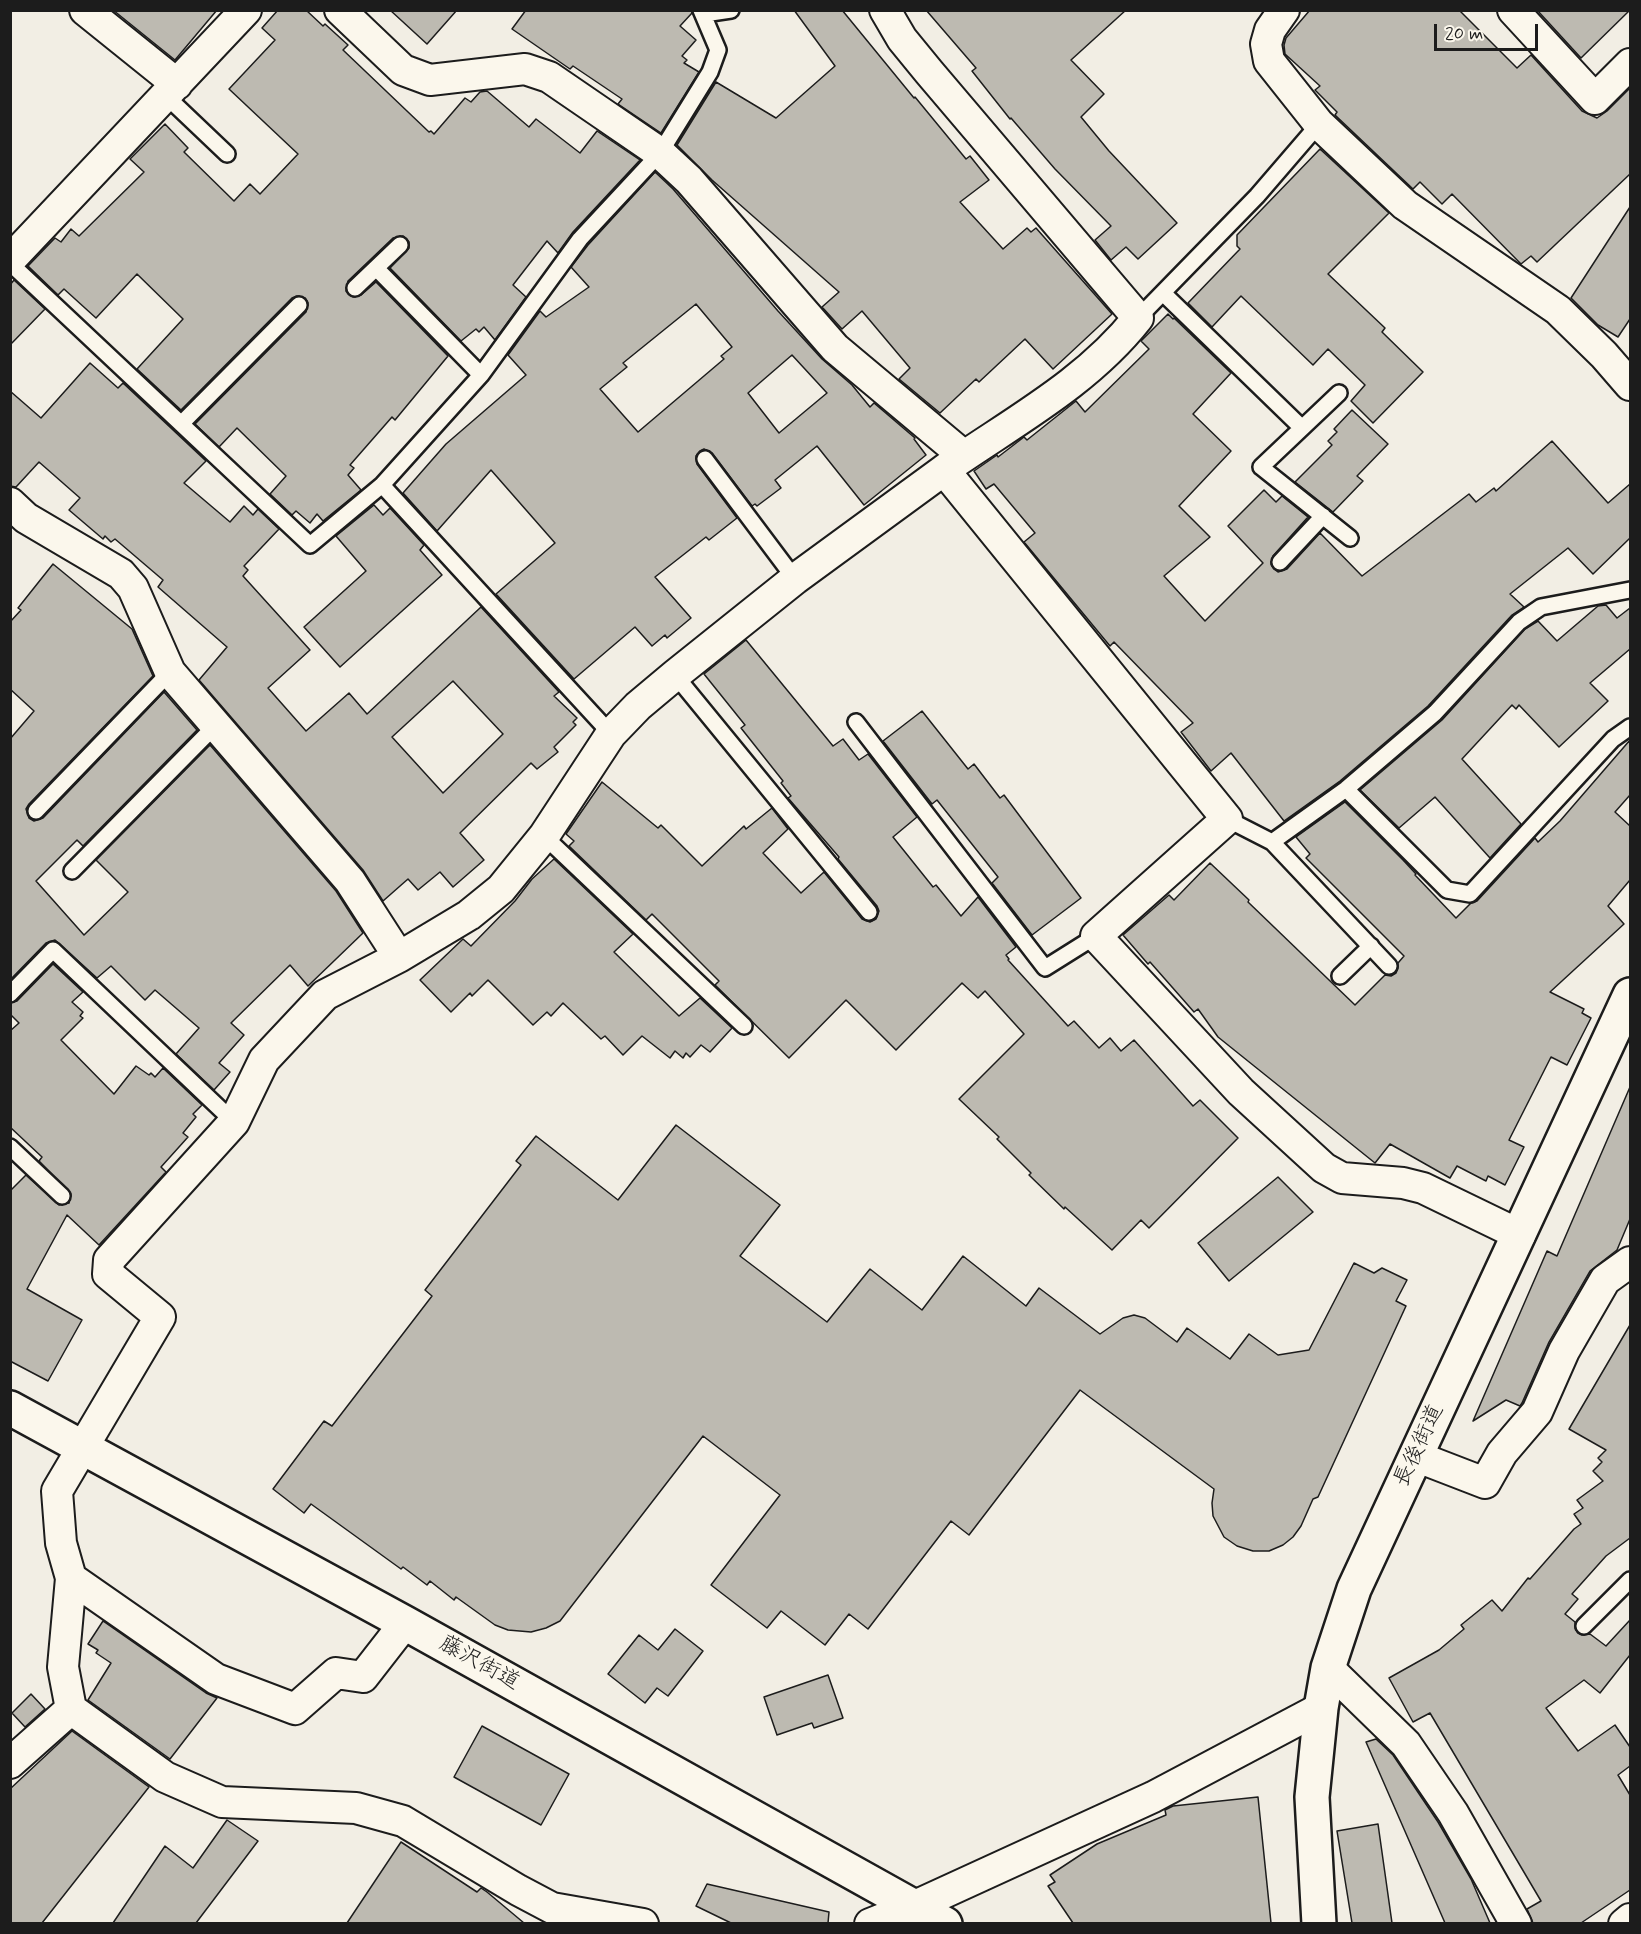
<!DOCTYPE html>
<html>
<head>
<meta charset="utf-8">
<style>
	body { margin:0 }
	#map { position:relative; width:1641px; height:1934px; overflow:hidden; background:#f2eee4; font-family:Mynerve,sans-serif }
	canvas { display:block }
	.frame { position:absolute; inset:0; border:12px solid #1c1c1c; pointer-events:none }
	.scale { position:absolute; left:1434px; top:24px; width:104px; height:27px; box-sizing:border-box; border:3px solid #1c1c1c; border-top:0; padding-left:8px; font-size:18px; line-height:21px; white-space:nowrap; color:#1c1c1c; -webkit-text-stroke:4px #fbf7ec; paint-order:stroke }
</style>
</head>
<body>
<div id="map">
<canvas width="1641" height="1934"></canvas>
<div class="frame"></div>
<div class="scale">20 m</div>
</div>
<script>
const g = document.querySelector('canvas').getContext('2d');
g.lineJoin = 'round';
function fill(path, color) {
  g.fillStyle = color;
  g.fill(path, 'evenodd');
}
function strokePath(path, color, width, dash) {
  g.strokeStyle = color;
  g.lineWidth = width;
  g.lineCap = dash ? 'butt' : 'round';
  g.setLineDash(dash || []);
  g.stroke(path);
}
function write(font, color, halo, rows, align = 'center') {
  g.font = font + ' Mynerve,"Klee One",sans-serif';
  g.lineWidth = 4.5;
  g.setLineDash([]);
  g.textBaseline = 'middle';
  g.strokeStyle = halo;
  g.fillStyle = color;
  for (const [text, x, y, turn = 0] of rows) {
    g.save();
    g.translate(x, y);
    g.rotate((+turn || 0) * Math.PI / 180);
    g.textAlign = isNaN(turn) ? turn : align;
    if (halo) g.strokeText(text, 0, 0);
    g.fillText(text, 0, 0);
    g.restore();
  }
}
const building = new Path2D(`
	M 113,10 L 217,10 L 175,60 Z
	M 278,10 L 306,10 L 323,26 L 325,24 L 348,45 L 343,50 L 429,132 L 431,131 L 434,134 L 465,98 L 471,102 L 480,92 L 487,91 L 529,127 L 536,119 L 580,153 L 597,131 L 640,160 L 573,232 L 558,253 L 547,241 L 513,285 L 526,297 L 495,340 L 484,327 L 479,332 L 476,329 L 461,341 L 390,268 L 409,248 L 409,242 L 403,236 L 393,238 L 348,281 L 346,291 L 353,297 L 361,295 L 376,282 L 448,356 L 395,420 L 392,417 L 350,465 L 354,468 L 348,475 L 361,490 L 323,521 L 317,514 L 310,523 L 296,511 L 292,515 L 270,494 L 286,476 L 237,428 L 219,447 L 195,424 L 306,312 L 308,303 L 305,298 L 297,296 L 292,298 L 181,410 L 137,369 L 183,319 L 137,274 L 96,318 L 64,289 L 58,295 L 28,266 L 55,238 L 61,242 L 71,229 L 79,236 L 144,172 L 130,159 L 165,124 L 188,148 L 184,152 L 234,201 L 250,184 L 260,194 L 298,154 L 229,89 L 275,40 L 262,28 Z
	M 390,10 L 457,10 L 427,44 Z
	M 526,10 L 691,10 L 692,13 L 680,26 L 696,40 L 682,56 L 687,60 L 684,63 L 699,72 L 661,133 L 618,104 L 622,99 L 573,66 L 570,69 L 512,29 Z
	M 794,10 L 842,10 L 914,98 L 915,97 L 966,159 L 970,156 L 989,180 L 960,202 L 1003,249 L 1027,228 L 1031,232 L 1036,228 L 1112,314 L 1053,369 L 1025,339 L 979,382 L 976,379 L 940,413 L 899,379 L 910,368 L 862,311 L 842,329 L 822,307 L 839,292 L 712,180 L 677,145 L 716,82 L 776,118 L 835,66 Z
	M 926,10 L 1126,10 L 1071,60 L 1104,94 L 1081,117 L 1109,151 L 1177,223 L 1138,259 L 1126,247 L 1111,260 L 1095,240 L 1111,226 L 1055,169 L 1011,118 L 1010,119 L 972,71 L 976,68 Z
	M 1310,10 L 1459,10 L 1517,68 L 1531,55 L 1582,111 L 1597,118 L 1607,111 L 1630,88 L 1630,174 L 1537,262 L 1531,256 L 1521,264 L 1452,194 L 1442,204 L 1420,182 L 1413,189 L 1335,115 L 1337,112 L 1315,90 L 1320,86 L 1285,54 L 1284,45 L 1286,38 Z
	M 1537,10 L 1630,10 L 1581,58 Z
	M 1320,149 L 1389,213 L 1328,274 L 1385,328 L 1382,332 L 1423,372 L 1373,423 L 1351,401 L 1365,385 L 1328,349 L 1313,365 L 1241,296 L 1212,327 L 1188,303 L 1240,249 L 1237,246 L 1237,235 Z
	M 655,172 L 673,189 L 778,311 L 822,359 L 852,385 L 870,407 L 874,403 L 915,438 L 914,439 L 926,455 L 864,505 L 817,446 L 775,480 L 781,488 L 757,506 L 755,504 L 752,506 L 712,453 L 704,449 L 700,451 L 696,456 L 697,464 L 737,518 L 709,540 L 706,537 L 655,577 L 691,618 L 667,638 L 665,635 L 652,646 L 635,627 L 574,679 L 496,594 L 555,543 L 491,470 L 437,531 L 403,493 L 446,444 L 526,375 L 508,355 L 540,311 L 546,317 L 589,287 L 571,267 L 588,245 ZM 696,304 L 732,347 L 721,356 L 724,359 L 638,432 L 600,389 L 627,367 L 623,363 ZM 792,355 L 827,393 L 779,433 L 748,393 Z
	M 1630,207 L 1630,319 L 1618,337 L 1598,325 L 1571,298 Z
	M 14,280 L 45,309 L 10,345 L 10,285 Z
	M 1168,314 L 1173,319 L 1174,318 L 1231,373 L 1193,414 L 1231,451 L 1179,506 L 1210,537 L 1164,576 L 1205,621 L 1263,563 L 1228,526 L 1264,490 L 1276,502 L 1282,496 L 1308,517 L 1273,556 L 1271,564 L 1274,569 L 1278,572 L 1287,569 L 1320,533 L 1362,576 L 1469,494 L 1476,502 L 1494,488 L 1496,491 L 1552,441 L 1608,503 L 1630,484 L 1630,538 L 1593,574 L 1568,548 L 1510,594 L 1524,607 L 1512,615 L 1428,706 L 1340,781 L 1284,821 L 1231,753 L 1211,771 L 1181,732 L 1193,723 L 1114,642 L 1110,646 L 1024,542 L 1035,533 L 994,484 L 986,489 L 974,471 L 997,455 L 998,457 L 1024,437 L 1027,440 L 1076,401 L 1085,412 L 1149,349 L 1141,341 Z
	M 90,363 L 118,388 L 123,383 L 206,461 L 184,483 L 230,522 L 244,506 L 253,515 L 258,509 L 279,529 L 244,566 L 248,570 L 243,576 L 310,650 L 268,688 L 306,731 L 349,693 L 367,714 L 481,607 L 559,692 L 554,696 L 577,718 L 573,722 L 576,725 L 554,747 L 558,752 L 537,769 L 531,763 L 460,833 L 484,860 L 453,887 L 440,872 L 418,890 L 408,879 L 383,901 L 363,870 L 199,680 L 227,647 L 158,587 L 163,580 L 115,539 L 111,542 L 105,536 L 103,539 L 69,510 L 80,498 L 39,462 L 16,487 L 10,486 L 10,391 L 41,418 ZM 453,681 L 503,734 L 443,793 L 392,737 Z
	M 1352,410 L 1388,444 L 1357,476 L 1363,481 L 1333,512 L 1295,482 L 1332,445 L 1328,441 L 1337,432 L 1334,429 Z
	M 374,505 L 383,515 L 390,508 L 424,545 L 420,550 L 442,575 L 340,667 L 304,627 L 366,571 L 336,536 Z
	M 53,564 L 132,629 L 153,676 L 29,804 L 26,809 L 29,818 L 34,821 L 43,818 L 164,692 L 197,730 L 83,846 L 77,840 L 36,881 L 84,935 L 128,892 L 96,860 L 210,745 L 336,891 L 363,933 L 308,986 L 290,965 L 231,1023 L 244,1035 L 219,1063 L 230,1072 L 214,1090 L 176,1054 L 199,1028 L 155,990 L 145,1000 L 111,966 L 97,978 L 55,940 L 46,943 L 10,980 L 10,739 L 34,711 L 10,689 L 10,622 L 21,610 L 18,608 Z
	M 1606,605 L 1617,618 L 1630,608 L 1630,649 L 1590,683 L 1608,701 L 1559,747 L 1519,705 L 1516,709 L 1512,705 L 1462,759 L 1521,824 L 1490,858 L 1435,797 L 1399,828 L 1360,790 L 1442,720 L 1525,629 L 1538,621 L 1557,641 L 1598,606 Z
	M 746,640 L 833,746 L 843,739 L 859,760 L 868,754 L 917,817 L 893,837 L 933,887 L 936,885 L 961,916 L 978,897 L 1016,947 L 1006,955 L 1009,959 L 1008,960 L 1068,1026 L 1074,1021 L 1099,1048 L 1110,1038 L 1121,1051 L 1134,1040 L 1193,1106 L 1200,1100 L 1238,1138 L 1149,1228 L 1141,1220 L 1112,1250 L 1065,1207 L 1064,1209 L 1029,1175 L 1031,1173 L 997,1139 L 999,1137 L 959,1099 L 1024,1034 L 985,991 L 978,998 L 962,983 L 896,1050 L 846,1000 L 789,1058 L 715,985 L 719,981 L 652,914 L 646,920 L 569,846 L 574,841 L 566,834 L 602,782 L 658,828 L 661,825 L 702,866 L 744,826 L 746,829 L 772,808 L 788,829 L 763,853 L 801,893 L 824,872 L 862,919 L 870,922 L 876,919 L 879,911 L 877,906 L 838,859 L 839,857 L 788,798 L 791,796 L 781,783 L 783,781 L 741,728 L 745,725 L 704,674 Z
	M 922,711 L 968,769 L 974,764 L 1000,798 L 1004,795 L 1081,898 L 1032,935 L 992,883 L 998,877 L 937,800 L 932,804 L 883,741 Z
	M 1630,740 L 1630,795 L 1615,812 L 1630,826 L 1630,880 L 1608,906 L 1624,924 L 1550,992 L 1584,1009 L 1582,1013 L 1591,1018 L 1567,1065 L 1551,1057 L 1509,1140 L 1524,1147 L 1505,1185 L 1488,1176 L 1486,1181 L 1457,1166 L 1450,1178 L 1390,1144 L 1375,1163 L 1218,1037 L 1198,1009 L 1194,1012 L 1150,962 L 1148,964 L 1123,935 L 1169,895 L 1174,900 L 1210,863 L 1249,900 L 1248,902 L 1355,1005 L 1385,975 L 1391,976 L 1396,973 L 1398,968 L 1398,963 L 1404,956 L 1306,858 L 1310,854 L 1296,837 L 1345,802 L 1403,860 L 1416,874 L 1415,875 L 1456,918 L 1471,903 L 1477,901 L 1535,838 L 1538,842 L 1560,821 Z
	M 554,859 L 633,934 L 614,952 L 679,1016 L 700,998 L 732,1028 L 710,1052 L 701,1045 L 690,1057 L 686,1053 L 683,1058 L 675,1051 L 670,1058 L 642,1036 L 623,1055 L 605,1036 L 601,1039 L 563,1003 L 551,1016 L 547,1012 L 533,1025 L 488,980 L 472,996 L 470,993 L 451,1012 L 420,980 L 463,939 L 471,946 L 515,901 L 532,879 Z
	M 53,964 L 83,992 L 72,1002 L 83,1012 L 80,1016 L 83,1018 L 61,1040 L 114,1094 L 136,1066 L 149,1075 L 151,1073 L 155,1077 L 163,1068 L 202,1105 L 193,1114 L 196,1117 L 183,1133 L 188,1137 L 161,1167 L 166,1172 L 99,1245 L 67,1215 L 27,1289 L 82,1320 L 48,1381 L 10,1361 L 10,1191 L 26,1175 L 59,1205 L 69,1203 L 71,1194 L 39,1161 L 42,1157 L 10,1127 L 10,1031 L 19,1023 L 10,1014 L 10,1003 L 17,1001 Z
	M 1630,1087 L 1630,1219 L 1617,1250 L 1590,1271 L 1549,1342 L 1522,1403 L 1520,1406 L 1506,1400 L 1473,1421 L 1547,1251 L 1557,1256 Z
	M 676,1125 L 780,1205 L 740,1256 L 827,1322 L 870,1269 L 922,1310 L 963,1256 L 1026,1306 L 1039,1288 L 1100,1334 L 1123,1318 L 1134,1315 L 1145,1318 L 1177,1342 L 1187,1328 L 1230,1359 L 1249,1334 L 1278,1355 L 1309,1350 L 1354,1263 L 1374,1273 L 1382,1268 L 1407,1280 L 1396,1301 L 1406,1306 L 1318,1497 L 1313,1499 L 1301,1526 L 1293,1537 L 1283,1545 L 1269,1551 L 1253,1551 L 1237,1546 L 1224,1537 L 1213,1516 L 1212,1503 L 1214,1489 L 1080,1390 L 969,1535 L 951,1521 L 868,1629 L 849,1614 L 825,1645 L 781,1611 L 767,1628 L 711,1585 L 780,1495 L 703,1436 L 560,1621 L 546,1628 L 531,1632 L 508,1630 L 495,1625 L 456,1597 L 454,1600 L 430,1581 L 427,1585 L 403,1567 L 401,1569 L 311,1504 L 304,1513 L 273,1489 L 324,1421 L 332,1426 L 432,1296 L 425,1290 L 521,1165 L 516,1161 L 536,1136 L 618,1200 Z
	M 1278,1177 L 1313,1212 L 1229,1281 L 1198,1243 Z
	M 1630,1325 L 1630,1538 L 1606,1556 L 1572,1594 L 1578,1599 L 1565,1614 L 1575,1622 L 1575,1628 L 1578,1633 L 1582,1635 L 1590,1634 L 1606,1646 L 1630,1620 L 1630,1655 L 1600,1693 L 1584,1680 L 1546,1708 L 1578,1751 L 1615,1725 L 1630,1747 L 1630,1766 L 1618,1775 L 1630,1795 L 1630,1890 L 1581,1923 L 1533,1923 L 1527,1909 L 1541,1901 L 1430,1713 L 1413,1722 L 1389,1678 L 1439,1650 L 1464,1629 L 1461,1625 L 1492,1600 L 1502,1611 L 1528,1578 L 1530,1579 L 1574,1529 L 1581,1524 L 1574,1514 L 1583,1508 L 1577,1500 L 1603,1481 L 1593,1471 L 1602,1462 L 1598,1458 L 1606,1450 L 1569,1429 Z
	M 103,1621 L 206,1693 L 217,1698 L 170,1759 L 88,1700 L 111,1663 L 96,1653 L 98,1650 L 88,1644 Z
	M 675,1629 L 703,1651 L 668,1696 L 657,1688 L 645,1703 L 608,1674 L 639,1635 L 658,1650 Z
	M 828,1675 L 843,1718 L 814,1728 L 812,1723 L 777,1735 L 764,1697 Z
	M 31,1694 L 45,1709 L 25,1727 L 12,1713 Z
	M 482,1726 L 569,1774 L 541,1825 L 454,1777 Z
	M 72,1731 L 149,1787 L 42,1923 L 10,1923 L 10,1789 Z
	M 1376,1739 L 1393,1755 L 1438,1822 L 1471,1879 L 1490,1923 L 1445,1923 L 1366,1742 Z
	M 1258,1797 L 1271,1923 L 1073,1923 L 1048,1886 L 1055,1882 L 1050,1875 L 1097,1844 L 1166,1815 L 1165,1810 L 1173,1806 Z
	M 227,1820 L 258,1841 L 196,1923 L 113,1923 L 165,1846 L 193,1868 Z
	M 1378,1824 L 1392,1923 L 1352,1923 L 1337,1831 Z
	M 401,1842 L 477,1892 L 481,1888 L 487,1892 L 524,1923 L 347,1923 Z
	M 707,1884 L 829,1912 L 828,1923 L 731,1923 L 696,1906 Z`);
const lane = new Path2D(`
	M 704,14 L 731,10
	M 166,96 L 227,154
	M 10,263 L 310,545 L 382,485 L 481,375 L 580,239 L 660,153 L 710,72 L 718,50 L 701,10
	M 376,268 L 481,375
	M 355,288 L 400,245
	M 1163,293 L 1301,427
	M 1138,318 L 1257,196 L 1319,124
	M 1339,393 L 1261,467 L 1350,538
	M 181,424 L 299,305
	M 705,459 L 795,579
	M 382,485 L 611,734
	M 1280,562 L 1323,516
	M 675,675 L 869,912
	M 856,722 L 1045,968 L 1096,936
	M 1346,789 L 1447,890 L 1470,894 L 1613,739 L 1630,727
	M 36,811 L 170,672
	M 1227,819 L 1272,842 L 1389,966
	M 544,836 L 744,1026
	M 1272,842 L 1346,789 L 1435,713 L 1519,622 L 1541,607 L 1630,590
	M 72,871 L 215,726
	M 1340,976 L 1371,946
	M 10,994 L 53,950 L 234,1122
	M 10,1147 L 62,1196
	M 1584,1626 L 1630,1580`);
const street = new Path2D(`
	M 85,10 L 177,84
	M 340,10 L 403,70 L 430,80 L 525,69 L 549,77 L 660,153 L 689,180 L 835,348 L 964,456
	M 885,10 L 902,39 L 929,72 L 1138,318 C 1086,384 1011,423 944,470 L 1227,819 L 1096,936 L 1241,1092 L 1324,1168 L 1342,1178 L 1403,1183 L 1423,1188 L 1520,1235
	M 1284,10 L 1270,30 L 1266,44 L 1269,61 L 1319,124 L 1405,205 L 1558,310 L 1604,355 L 1630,385
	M 1513,10 L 1595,99 L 1630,64
	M 10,260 L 246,10
	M 10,503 L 26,518 L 121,574 L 133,588 L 170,672 L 350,881 L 399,957
	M 1415,1456 L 1485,1483 L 1502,1453 L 1537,1412 L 1564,1351 L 1605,1280 L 1630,1262
	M 71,1578 L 216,1679 L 295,1709 L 336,1673 L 363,1677 L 405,1623
	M 1328,1668 L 1406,1744 L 1453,1813 L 1516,1924
	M 10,1763 L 71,1709
	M 643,1924 L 552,1908 L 518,1890 L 403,1821 L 356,1808 L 222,1802 L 165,1777 L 71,1709 L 63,1667 L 71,1578 L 61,1543 L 57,1491 L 160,1317 L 108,1274 L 109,1260 L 234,1122 L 264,1060 L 325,995 L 399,957 L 469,915 L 501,889 L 544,836 L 611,734 L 638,706 L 675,675 L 795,579 L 944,470
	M 870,1924 L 915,1906 L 1153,1797 L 1321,1708
	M 1624,1924 L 1630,1919`);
const secondary = new Path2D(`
	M 1319,1924 L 1312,1797 L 1321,1708 L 1328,1668 L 1354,1589 L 1630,995`);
const highway = new Path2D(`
	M 10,1408 L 405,1623 L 945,1924`);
const streetNames = [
	["長後街道",1420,1446,-65],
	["藤沢街道",479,1664,29]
];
fill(building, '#bdbab1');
strokePath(building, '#1c1c1c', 1.5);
strokePath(lane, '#1c1c1c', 20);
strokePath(street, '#1c1c1c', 34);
strokePath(secondary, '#1c1c1c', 38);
strokePath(highway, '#1c1c1c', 38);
strokePath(lane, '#fbf7ec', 15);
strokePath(street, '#fbf7ec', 30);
strokePath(secondary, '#fbf7ec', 33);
strokePath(highway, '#fbf7ec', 33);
write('22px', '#1c1c1c', '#fbf7ec', streetNames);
</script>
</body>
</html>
